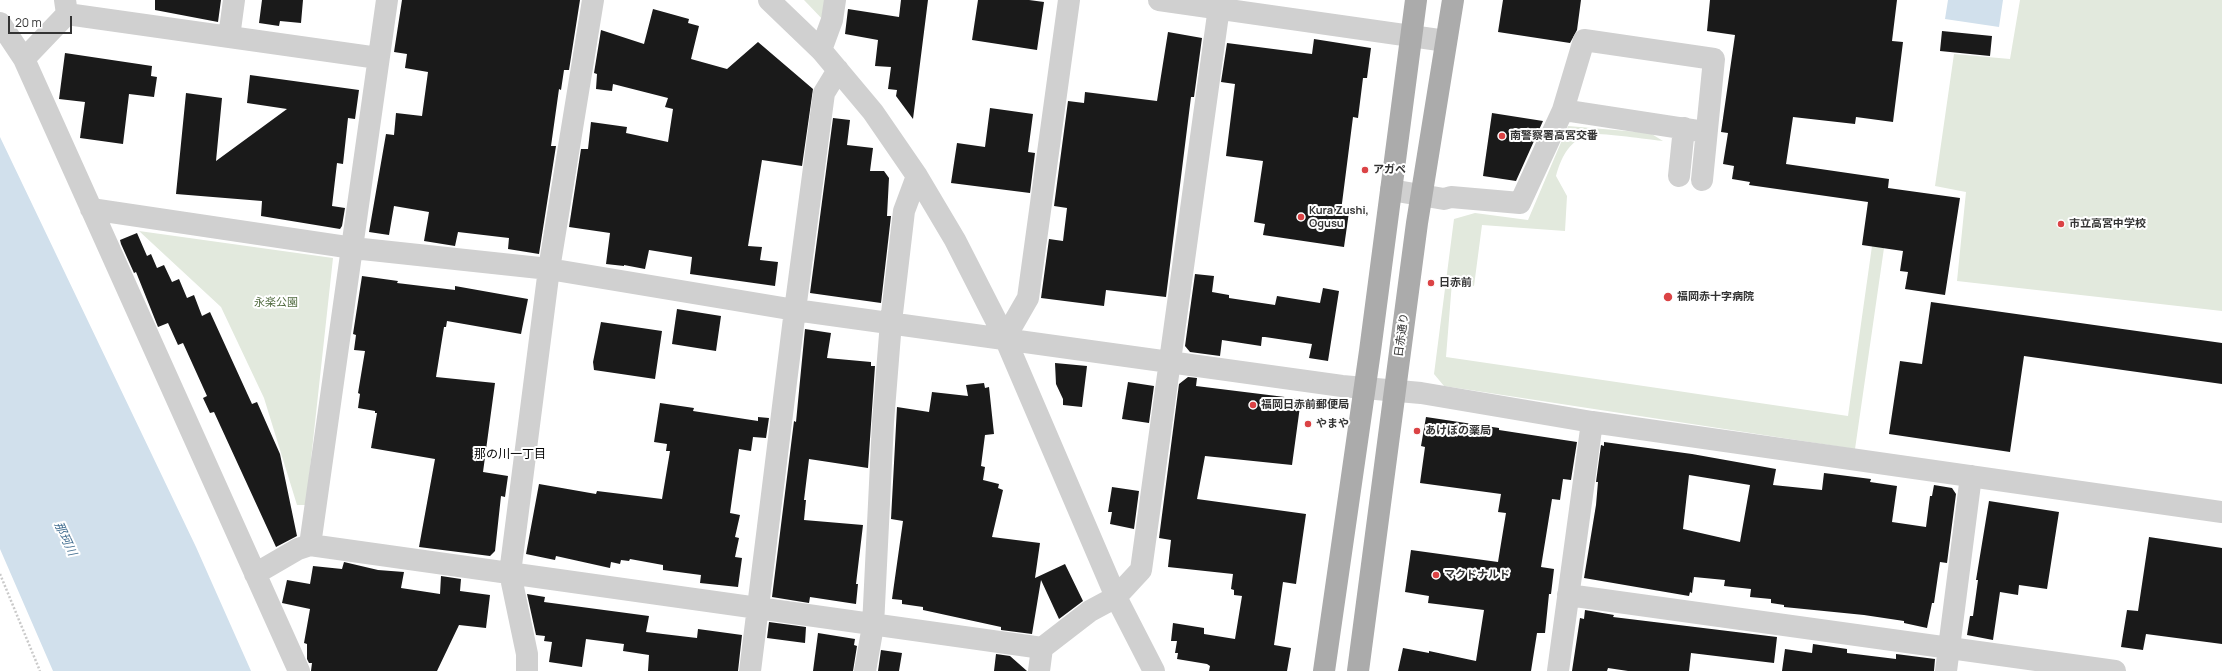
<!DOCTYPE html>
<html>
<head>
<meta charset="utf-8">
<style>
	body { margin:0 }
	#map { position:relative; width:2222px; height:671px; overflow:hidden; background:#fff; font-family:Manrope,sans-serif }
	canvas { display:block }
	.scale { position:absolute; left:8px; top:16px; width:64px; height:18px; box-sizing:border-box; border:2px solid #333; border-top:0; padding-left:5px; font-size:12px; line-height:14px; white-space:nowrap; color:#333; -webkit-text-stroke:3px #fff; paint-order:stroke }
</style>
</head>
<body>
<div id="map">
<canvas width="2222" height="671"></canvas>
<div class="scale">20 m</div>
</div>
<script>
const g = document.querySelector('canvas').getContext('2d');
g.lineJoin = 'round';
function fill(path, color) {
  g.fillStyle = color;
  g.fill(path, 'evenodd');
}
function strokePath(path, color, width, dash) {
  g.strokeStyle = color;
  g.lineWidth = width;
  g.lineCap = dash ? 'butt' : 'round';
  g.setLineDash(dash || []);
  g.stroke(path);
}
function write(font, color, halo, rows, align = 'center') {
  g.font = font + ' Manrope,"Noto Sans JP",sans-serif';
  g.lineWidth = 4;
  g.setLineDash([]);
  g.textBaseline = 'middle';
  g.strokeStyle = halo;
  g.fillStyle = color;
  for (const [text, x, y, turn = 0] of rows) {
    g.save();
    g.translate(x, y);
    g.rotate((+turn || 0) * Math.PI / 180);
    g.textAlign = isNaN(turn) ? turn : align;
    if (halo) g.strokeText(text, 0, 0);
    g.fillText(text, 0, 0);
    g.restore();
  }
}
const green = new Path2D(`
	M 804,0 L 829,0 L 826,23 Z
	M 2020,0 L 2222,0 L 2222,311 L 1957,281 L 1966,192 L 1935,186 L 1954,54 L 2010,59 Z
	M 1568,126 L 1650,133 L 1663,141 C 1651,140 1593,131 1586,135 C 1568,143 1561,158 1556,176 L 1567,196 L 1565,231 L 1482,225 L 1474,286 L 1452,282 L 1446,357 L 1848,416 L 1872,246 L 1884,248 L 1855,449 L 1444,386 L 1434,374 L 1454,219 L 1475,213 L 1528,220 Z
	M 139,231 L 333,258 L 306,505 L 297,505 L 264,398 L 221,307 Z`);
const water = new Path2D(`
	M 1948,0 L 2003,0 L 1999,27 L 1945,19 Z
	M 0,137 L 196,547 L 251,671 L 53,671 L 0,549 Z`);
const building = new Path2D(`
	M 155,0 L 221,0 L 218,22 L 155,10 Z
	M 262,0 L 303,0 L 301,23 L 280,21 L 279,26 L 259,23 Z
	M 402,0 L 580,0 L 569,70 L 564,70 L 561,90 L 559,89 L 551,146 L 556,146 L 539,254 L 508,249 L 509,238 L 458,232 L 455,246 L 424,241 L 429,212 L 394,206 L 389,235 L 369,232 L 386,134 L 394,135 L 396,113 L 422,116 L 428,72 L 405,68 L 407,54 L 394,52 Z
	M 901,0 L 928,0 L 913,119 L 896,96 L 897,90 L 888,89 L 891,67 L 875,66 L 878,40 L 845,34 L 848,9 L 899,17 Z
	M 978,0 L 1029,0 L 1044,2 L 1037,50 L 972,40 Z
	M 1503,0 L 1581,0 L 1577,30 L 1570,43 L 1498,32 Z
	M 1710,0 L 1897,0 L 1892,41 L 1903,42 L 1893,122 L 1856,117 L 1855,124 L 1793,117 L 1786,164 L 1889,179 L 1888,188 L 1960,198 L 1945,295 L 1905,289 L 1908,272 L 1900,271 L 1903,251 L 1862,245 L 1868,202 L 1749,185 L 1750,182 L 1732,179 L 1734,166 L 1723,164 L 1728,133 L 1721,132 L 1735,35 L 1707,31 Z
	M 653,9 L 689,19 L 688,23 L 699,26 L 691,59 L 727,69 L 758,42 L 813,89 L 802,166 L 762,160 L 748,246 L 762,247 L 760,260 L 778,262 L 775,286 L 690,274 L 692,257 L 649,250 L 645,269 L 624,265 L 624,266 L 606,264 L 610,233 L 569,227 L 581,149 L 588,149 L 591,122 L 627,127 L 626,133 L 668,142 L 673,109 L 665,107 L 668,98 L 613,84 L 612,91 L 596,89 L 597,74 L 594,73 L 601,30 L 644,44 Z
	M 1942,31 L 1992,36 L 1990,56 L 1940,51 Z
	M 1168,32 L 1202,38 L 1194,97 L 1191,97 L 1166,297 L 1106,290 L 1104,306 L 1041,298 L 1049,239 L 1063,241 L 1067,208 L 1054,206 L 1068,101 L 1084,103 L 1085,92 L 1157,101 Z
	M 1314,39 L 1371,48 L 1367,78 L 1363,78 L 1358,118 L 1353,117 L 1341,211 L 1349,212 L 1344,247 L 1263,235 L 1265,224 L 1254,222 L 1263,161 L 1226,156 L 1235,84 L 1221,82 L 1227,43 L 1312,54 Z
	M 65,53 L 152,66 L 151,76 L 157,77 L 154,97 L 129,94 L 123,144 L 80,138 L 85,102 L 59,99 Z
	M 250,75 L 359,90 L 355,119 L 348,118 L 343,164 L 337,163 L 332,206 L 345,208 L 342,226 L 340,229 L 261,216 L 262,201 L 176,194 L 186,93 L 222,98 L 216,161 L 287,109 L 247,103 Z
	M 990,108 L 1033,114 L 1028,152 L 1035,153 L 1030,193 L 951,183 L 957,143 L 985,147 Z
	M 1492,113 L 1543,121 L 1516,181 L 1483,176 Z
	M 833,118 L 850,120 L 847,145 L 873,148 L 870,171 L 884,171 L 889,178 L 887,216 L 891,216 L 881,303 L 810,293 Z
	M 137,233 L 147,256 L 151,254 L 157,268 L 164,265 L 172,282 L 179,279 L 187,298 L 194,295 L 202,316 L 210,312 L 252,404 L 257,402 L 280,454 L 297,536 L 276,547 L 214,412 L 210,413 L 203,398 L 207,396 L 183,343 L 178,345 L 168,323 L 158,327 L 136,272 L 134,273 L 121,244 L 120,240 Z
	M 1195,274 L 1214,276 L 1212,292 L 1229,295 L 1229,298 L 1275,305 L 1277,296 L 1320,303 L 1323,288 L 1339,291 L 1328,361 L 1309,358 L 1312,344 L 1265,337 L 1262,337 L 1261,346 L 1222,340 L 1220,356 L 1190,352 L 1185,346 Z
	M 362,276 L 398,281 L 397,283 L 455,290 L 455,286 L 528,299 L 521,334 L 447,321 L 446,327 L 444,327 L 436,377 L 495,383 L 483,472 L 508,476 L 505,497 L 501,496 L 495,551 L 490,556 L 419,547 L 435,459 L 371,448 L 377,413 L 375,413 L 375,411 L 358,408 L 360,394 L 358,393 L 365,351 L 354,350 L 356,335 L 353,334 Z
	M 1931,302 L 2222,343 L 2222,384 L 2024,356 L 2010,452 L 1889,434 L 1900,361 L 1922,364 Z
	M 677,309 L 721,316 L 716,351 L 672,344 Z
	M 601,322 L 662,331 L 655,379 L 594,370 L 593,362 Z
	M 805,329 L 831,333 L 827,358 L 871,362 L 871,366 L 875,366 L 868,468 L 809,459 L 804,500 L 806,500 L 804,520 L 863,525 L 856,584 L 858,584 L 856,604 L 810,597 L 809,603 L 772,597 L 794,421 L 796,422 Z
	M 1055,363 L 1087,366 L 1082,407 L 1063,405 L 1063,399 L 1056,384 Z
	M 1188,377 L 1197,378 L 1196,386 L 1301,399 L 1292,465 L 1205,456 L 1197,499 L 1306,514 L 1296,584 L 1283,582 L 1274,645 L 1291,648 L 1287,671 L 1209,671 L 1210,666 L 1207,664 L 1177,659 L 1178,653 L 1175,653 L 1177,641 L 1171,641 L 1173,623 L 1204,628 L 1204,634 L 1235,639 L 1242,596 L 1234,595 L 1234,590 L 1231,589 L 1233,574 L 1168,567 L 1171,540 L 1159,538 L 1179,384 Z
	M 1128,382 L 1154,386 L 1149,423 L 1122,419 Z
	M 984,383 L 985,388 L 989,387 L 994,434 L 985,435 L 981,466 L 985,467 L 983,480 L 999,484 L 998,488 L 1003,490 L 992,537 L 1040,543 L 1035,578 L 1065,564 L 1083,601 L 1059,619 L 1041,580 L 1032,634 L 1001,630 L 1001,627 L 923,610 L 923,607 L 902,604 L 902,600 L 892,599 L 903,521 L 891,519 L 897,407 L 929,412 L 932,392 L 968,396 L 966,385 Z
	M 660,403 L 694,408 L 693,411 L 758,421 L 758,417 L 769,418 L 766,438 L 753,437 L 751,451 L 739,449 L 730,513 L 740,515 L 735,537 L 739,538 L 735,557 L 742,558 L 738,587 L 700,583 L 701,575 L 663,570 L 663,565 L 630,559 L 629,561 L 621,560 L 620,564 L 611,562 L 610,568 L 556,556 L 555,560 L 526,554 L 539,484 L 596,494 L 597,491 L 662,499 L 670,451 L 666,451 L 667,444 L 654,442 Z
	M 1426,417 L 1499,428 L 1499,430 L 1577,442 L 1571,480 L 1563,479 L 1560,500 L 1552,499 L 1541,567 L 1554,569 L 1551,594 L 1549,594 L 1545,633 L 1537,633 L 1531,671 L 1398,671 L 1403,648 L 1429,653 L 1429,651 L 1476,661 L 1484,610 L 1428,603 L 1429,596 L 1405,592 L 1411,550 L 1498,562 L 1506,513 L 1498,512 L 1501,494 L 1420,483 L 1425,447 L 1421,446 Z
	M 1604,442 L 1692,454 L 1776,469 L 1773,485 L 1822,490 L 1824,473 L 1871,479 L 1870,482 L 1897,486 L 1892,522 L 1926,527 L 1930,496 L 1932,496 L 1934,485 L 1952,488 L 1956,494 L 1947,563 L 1940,562 L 1934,603 L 1932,603 L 1927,628 L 1904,623 L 1904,621 L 1864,615 L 1784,607 L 1784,605 L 1771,603 L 1771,599 L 1750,597 L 1751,589 L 1724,586 L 1725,580 L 1694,577 L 1692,593 L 1690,592 L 1689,596 L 1584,578 L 1596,505 L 1598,482 L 1596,482 L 1601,445 L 1604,446 ZM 1689,475 L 1750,485 L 1740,542 L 1683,529 Z
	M 1112,487 L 1139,491 L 1134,529 L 1110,524 L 1112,512 L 1108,512 Z
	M 1989,501 L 2059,512 L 2047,589 L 2019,585 L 2018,595 L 2000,592 L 1993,640 L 1967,635 L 1970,616 L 1973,616 L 1978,580 L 1976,580 Z
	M 2149,537 L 2222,548 L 2222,644 L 2146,634 L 2143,650 L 2121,647 L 2127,610 L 2138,611 Z
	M 344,562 L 378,570 L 404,572 L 401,588 L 440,594 L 441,576 L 461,579 L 460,591 L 490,595 L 486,628 L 459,625 L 437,671 L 311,671 L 312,663 L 309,663 L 307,659 L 307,644 L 304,643 L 310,609 L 282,603 L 287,580 L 310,584 L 313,566 L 342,569 Z
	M 527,594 L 545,597 L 544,602 L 649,616 L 646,632 L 697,638 L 698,629 L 742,635 L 738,671 L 648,671 L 649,655 L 623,651 L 624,644 L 586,639 L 582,667 L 549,662 L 552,642 L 544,641 L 545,636 L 536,635 Z
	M 1585,610 L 1614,615 L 1613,617 L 1777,637 L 1774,663 L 1691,653 L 1689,671 L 1628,671 L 1608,668 L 1607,671 L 1572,671 L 1580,618 L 1584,619 Z
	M 769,622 L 806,627 L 805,643 L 767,638 Z
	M 818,633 L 855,639 L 854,645 L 857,646 L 853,671 L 813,671 Z
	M 1813,644 L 1847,649 L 1847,653 L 1896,659 L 1896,654 L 1935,659 L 1934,671 L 1782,671 L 1785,649 L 1812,653 Z
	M 881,650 L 902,653 L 899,671 L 878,671 Z
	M 996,654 L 1010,656 L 1027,671 L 994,671 Z`);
const path = new Path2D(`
	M 0,574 L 40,671`);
const minor = new Path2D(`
	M 769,0 L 821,50 L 873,112 L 917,176 L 955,240 L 1005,338 L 1116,597 L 1154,671
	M 1159,0 L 1446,41
	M 67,14 L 378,58
	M 0,23 L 24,59 L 299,671
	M 229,37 L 234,0
	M 821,50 L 832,20 L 835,0
	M 24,59 L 67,14 L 65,0
	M 1679,176 L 1684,128
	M 1702,180 L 1714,59 L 1584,40 L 1563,110 L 1706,132
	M 1391,190 L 1444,199 L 1451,197 L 1520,203 L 1563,110
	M 91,209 L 353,248 L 549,269 L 795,310 L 1342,386 L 1421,393 L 1592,422 L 2222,512
	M 1005,338 L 1028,298 L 1069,0
	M 310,545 L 1042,648 L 1090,611 L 1116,597 L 1141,570 L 1220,0
	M 255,574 L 298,549 L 310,545 L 387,0
	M 1568,595 L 2115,671
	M 527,671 L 527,654 L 510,573 L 549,269 L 593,0
	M 750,671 L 795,310 L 824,93 L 838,70
	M 865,671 L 873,626 L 883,422 L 891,322 L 904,211 L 917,176
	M 1039,671 L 1042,648
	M 1558,671 L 1592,422
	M 1946,671 L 1971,476`);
const major = new Path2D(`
	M 1324,671 L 1370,351 L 1416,0
	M 1358,671 L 1417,223 L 1453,0`);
const markers = [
	[1502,136,4,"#db4345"],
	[1365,170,4,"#db4345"],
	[1301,217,4,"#db4345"],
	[2061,224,4,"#db4345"],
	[1431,283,4,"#db4345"],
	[1668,297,5,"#db4345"],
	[1253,405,4,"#db4345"],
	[1308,424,4,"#db4345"],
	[1417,431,4,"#db4345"],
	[1436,575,4,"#db4345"]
];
const poiNames = [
	["南警察署高宮交番",1510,136],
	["アガペ",1373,170],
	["Kura Zushi,",1309,211],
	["Ogusu",1309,224],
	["市立高宮中学校",2069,224],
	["日赤前",1439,283],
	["福岡赤十字病院",1677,297],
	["福岡日赤前郵便局",1261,405],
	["やまや",1316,424],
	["あけぼの薬局",1425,431],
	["マクドナルド",1444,575]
];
const parkNames = [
	["永楽公園",276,303]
];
const streetNames = [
	["日赤通り",1402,335,-82]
];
const neighbourhoodNames = [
	["那の川一丁目",510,455]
];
const waterNames = [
	["那珂川",65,539,65]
];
fill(green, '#e2e9dd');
fill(water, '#d1e0ec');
fill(building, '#1a1a1a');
strokePath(path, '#cacaca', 2.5, [2, 2]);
strokePath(minor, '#d0d0d0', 22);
strokePath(major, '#ababab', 22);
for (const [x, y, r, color] of markers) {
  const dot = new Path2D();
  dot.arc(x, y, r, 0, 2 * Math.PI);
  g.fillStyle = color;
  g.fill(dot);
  strokePath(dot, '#fff', 1.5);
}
write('bold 11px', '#333', '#fff', poiNames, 'left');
write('11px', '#536d42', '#fff', parkNames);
write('11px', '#333', '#fff', streetNames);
write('12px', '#000', '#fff', neighbourhoodNames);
write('italic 12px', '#446f91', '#fff', waterNames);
</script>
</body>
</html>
